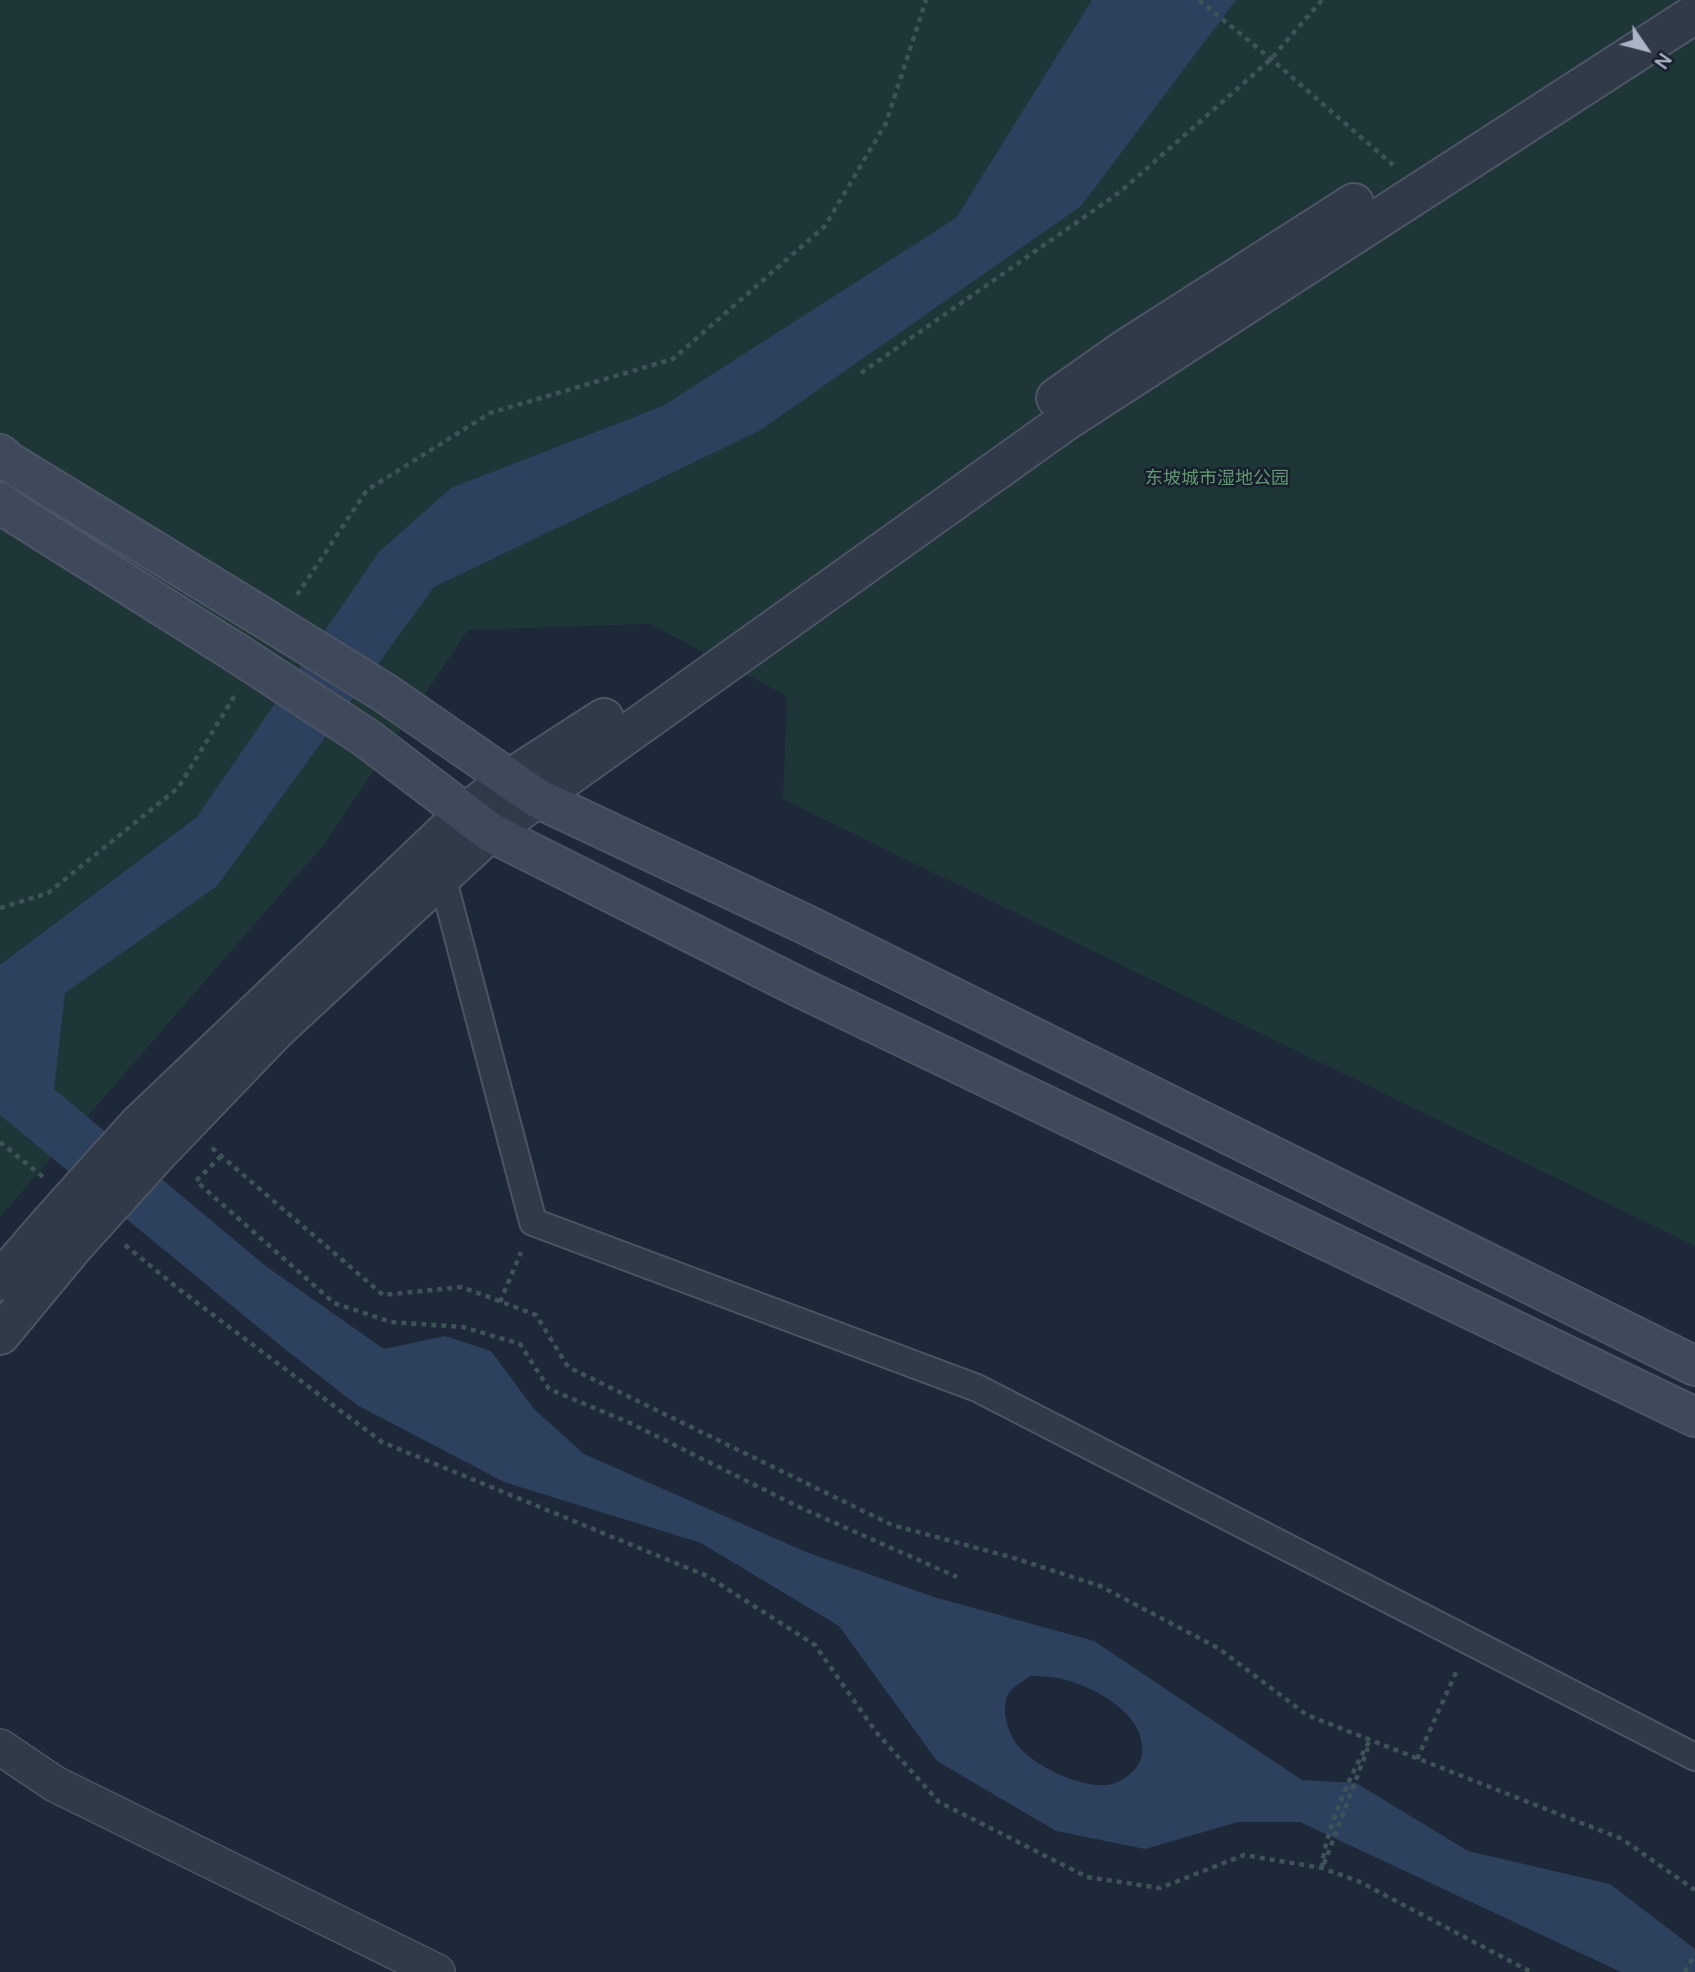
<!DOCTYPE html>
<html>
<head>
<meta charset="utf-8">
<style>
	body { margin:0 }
	#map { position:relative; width:1695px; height:1972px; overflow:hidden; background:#1d2838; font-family:Manrope,sans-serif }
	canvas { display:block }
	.north { position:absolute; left:1611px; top:14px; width:70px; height:70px; -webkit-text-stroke:5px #171f2d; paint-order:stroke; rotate:125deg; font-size:19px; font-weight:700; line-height:28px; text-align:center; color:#abb5c6 }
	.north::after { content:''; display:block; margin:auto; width:24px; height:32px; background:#abb5c6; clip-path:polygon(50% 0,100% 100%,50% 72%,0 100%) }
</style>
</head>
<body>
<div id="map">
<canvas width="1695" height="1972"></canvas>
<div class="north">N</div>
</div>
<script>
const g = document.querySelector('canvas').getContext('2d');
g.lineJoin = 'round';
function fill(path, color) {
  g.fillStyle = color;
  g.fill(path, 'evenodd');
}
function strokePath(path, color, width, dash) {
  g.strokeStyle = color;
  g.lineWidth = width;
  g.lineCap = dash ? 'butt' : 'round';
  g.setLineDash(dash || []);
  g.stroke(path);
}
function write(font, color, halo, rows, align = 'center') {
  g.font = font + ' Manrope,"Noto Sans SC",sans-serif';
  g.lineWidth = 5;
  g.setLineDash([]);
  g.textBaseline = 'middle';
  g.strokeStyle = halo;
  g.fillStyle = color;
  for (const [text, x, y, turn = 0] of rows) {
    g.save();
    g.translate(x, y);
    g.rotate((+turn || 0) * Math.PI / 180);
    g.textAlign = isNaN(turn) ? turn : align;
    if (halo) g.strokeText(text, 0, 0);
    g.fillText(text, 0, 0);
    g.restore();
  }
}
const green = new Path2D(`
	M 0,0 L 1695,0 L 1695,1246 L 783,799 L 787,696 L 650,624 L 468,630 L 325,843 L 0,1217 Z`);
const water = new Path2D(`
	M 1092,0 L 1236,0 L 1081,206 L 759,431 L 434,587 L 217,886 L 65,993 L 54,1089 L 267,1267 L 384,1349 L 445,1336 L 491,1351 L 534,1409 L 584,1454 L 806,1552 L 934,1597 L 1094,1641 L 1302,1780 L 1356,1783 L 1468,1851 L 1610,1884 L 1695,1949 L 1695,1972 L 1621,1972 L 1300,1822 L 1238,1822 L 1145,1849 L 1056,1831 L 937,1761 L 839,1626 L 701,1543 L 504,1482 L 357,1405 L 281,1346 L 0,1115 L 0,965 L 197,817 L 379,552 L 451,488 L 663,406 L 956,218 ZM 1030,1676 C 1041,1677 1052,1676 1062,1679 C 1095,1687 1146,1714 1142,1753 C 1141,1767 1128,1778 1115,1783 C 1090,1793 1035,1767 1019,1747 C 1009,1735 1001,1713 1007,1697 C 1011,1687 1022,1682 1030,1676 Z`);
const path = new Path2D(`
	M 1199,0 L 1271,59 L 1393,165
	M 861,373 L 1120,192 L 1271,59 L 1322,0
	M 297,595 L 367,490 L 490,413 L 673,359 L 825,226 L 886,123 L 926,0
	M 0,908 L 48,893 L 178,788 L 235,695
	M 0,1142 L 43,1177
	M 212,1148 L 383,1295 L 462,1287 L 536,1315 L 568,1367 L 892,1525 L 1014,1558 L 1100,1586 L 1218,1648 L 1307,1715 L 1622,1839 L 1695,1890
	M 221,1156 L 196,1181 L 334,1303 L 391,1322 L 463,1327 L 520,1344 L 549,1389 L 630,1423 L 799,1507 L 957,1577
	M 125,1245 L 180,1290 L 382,1442 L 707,1576 L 815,1645 L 876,1732 L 939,1802 L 1087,1877 L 1160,1888 L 1244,1855 L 1322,1868 L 1358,1881 L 1531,1972
	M 500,1302 L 521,1252
	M 1417,1759 L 1458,1668
	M 1324,1864 L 1368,1748
	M 1322,1868 C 1324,1833 1352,1771 1370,1740
	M 1685,1972 L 1695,1954`);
const pedestrian = new Path2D(`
	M 442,876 L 533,1222 L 977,1388 L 1695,1757`);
const minor = new Path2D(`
	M 0,1747 L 55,1784 L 437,1972`);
const tertiary = new Path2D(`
	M 1056,398 L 1124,350 L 1354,203
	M 138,1125 L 464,814 L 508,780 L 604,718
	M 159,1152 L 277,1029 L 490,832 L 1067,420 L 1695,14
	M 0,1281 L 50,1223
	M 0,1335 L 73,1247`);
const secondary = new Path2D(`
	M 0,454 L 9,462 L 264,618
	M 0,502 L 11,511 L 235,652
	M 385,693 L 537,798 L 809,926 L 1695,1366
	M 365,737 L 490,832 L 799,987 L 1695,1417`);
const tertiaryBridge = new Path2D(`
	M 50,1223 L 138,1125
	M 73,1247 L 159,1152`);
const secondaryBridge = new Path2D(`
	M 264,618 L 385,693
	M 235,652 L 365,737`);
const parkNames = [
	["东坡城市湿地公园",1217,479]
];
fill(green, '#1f3639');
fill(water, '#2d415f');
strokePath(pedestrian, '#4c5564', 30);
strokePath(minor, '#4c5564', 38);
strokePath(tertiary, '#4c5564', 42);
strokePath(secondary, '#4c5564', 42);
strokePath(path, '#3d5357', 4.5, [5, 5]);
strokePath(pedestrian, '#313a49', 26);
strokePath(minor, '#313a49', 35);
strokePath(tertiary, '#313a49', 38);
strokePath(secondary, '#3e495c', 38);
strokePath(tertiaryBridge, '#4c5564', 42, []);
strokePath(secondaryBridge, '#4c5564', 42, []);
strokePath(tertiaryBridge, '#313a49', 38);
strokePath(secondaryBridge, '#3e495c', 38);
write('18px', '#61986f', '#171f2d', parkNames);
</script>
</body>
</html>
